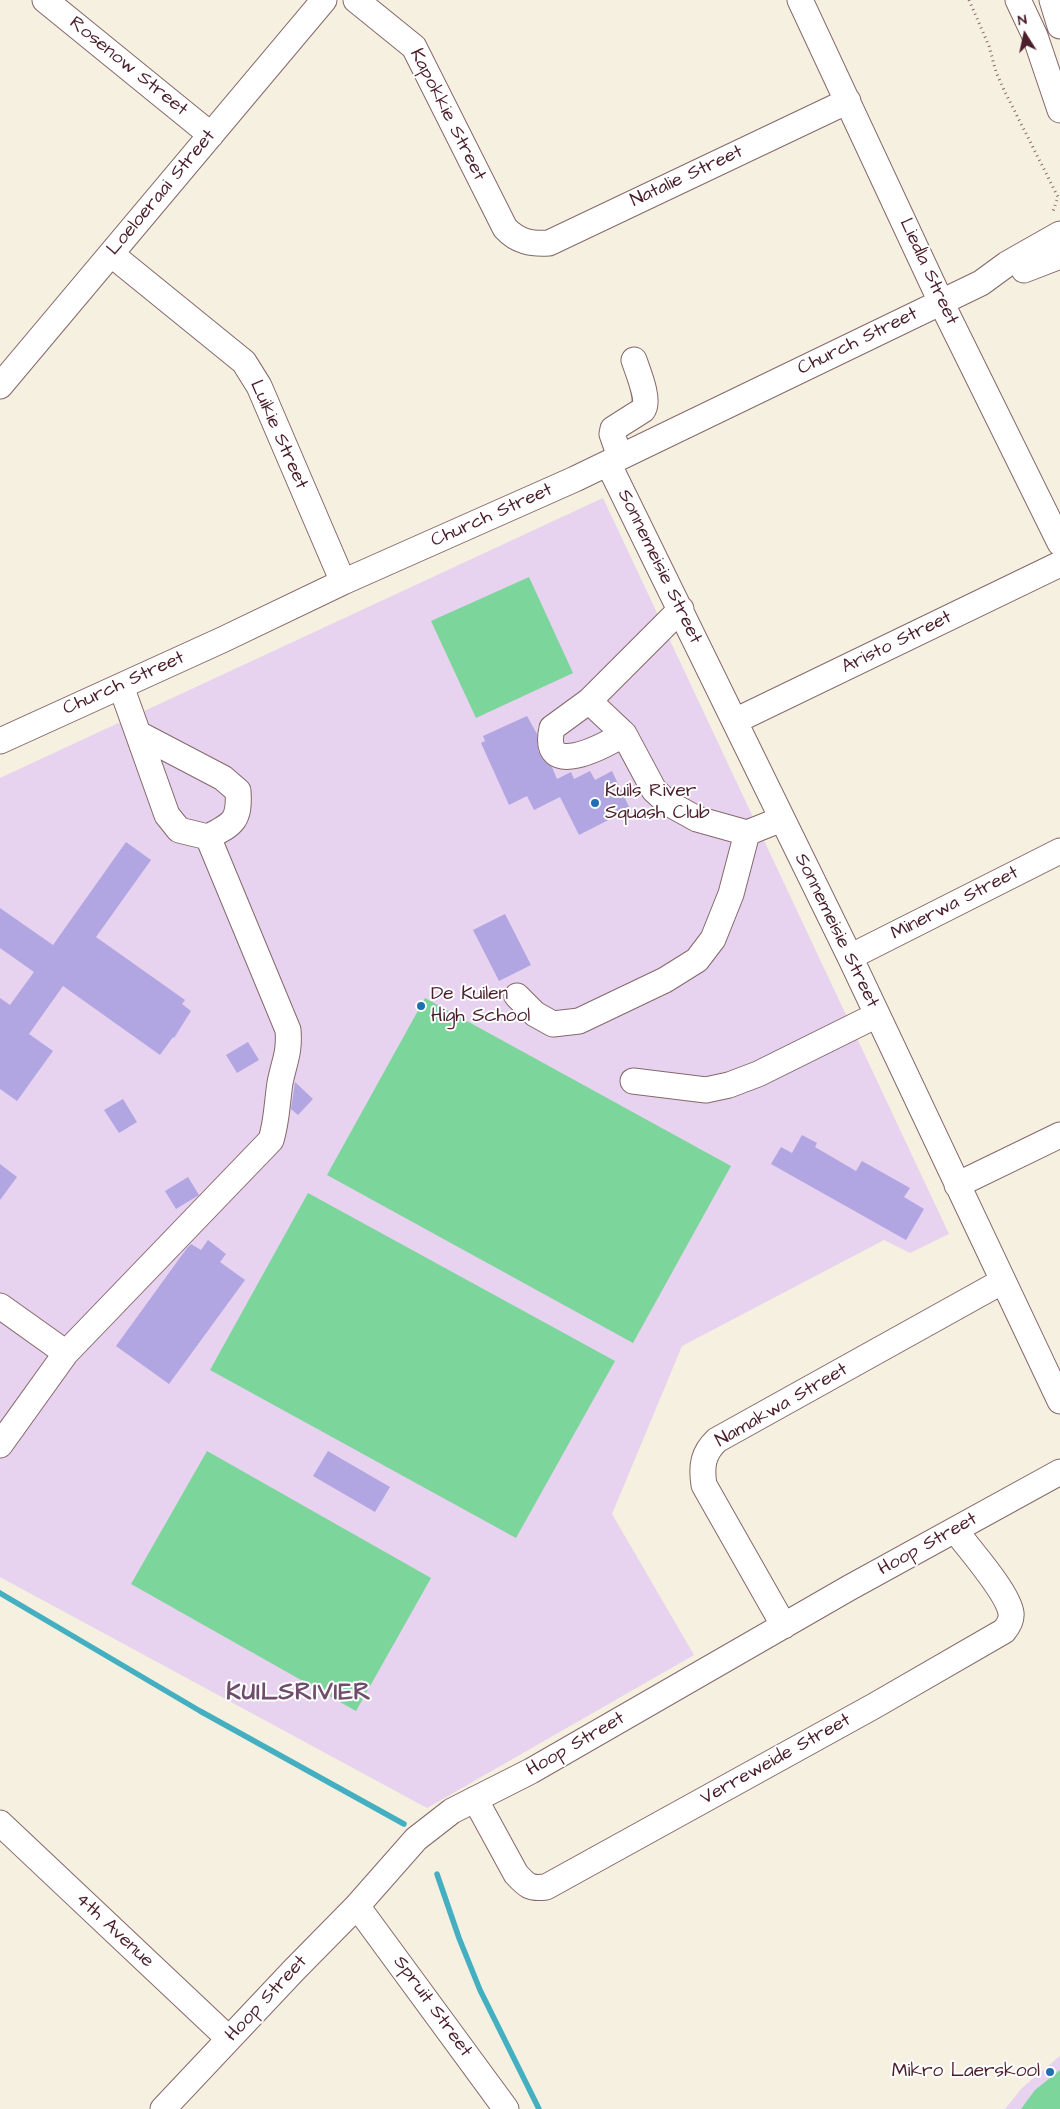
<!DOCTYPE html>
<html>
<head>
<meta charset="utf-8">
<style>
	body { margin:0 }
	#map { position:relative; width:1060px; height:2109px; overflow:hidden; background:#f5f0e0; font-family:"Architects Daughter",sans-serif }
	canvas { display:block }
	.north { position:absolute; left:1000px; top:10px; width:50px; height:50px; -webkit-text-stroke:4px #fff; paint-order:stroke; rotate:350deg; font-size:14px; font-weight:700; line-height:20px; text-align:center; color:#4a1f2b }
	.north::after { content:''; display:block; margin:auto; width:18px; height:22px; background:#4a1f2b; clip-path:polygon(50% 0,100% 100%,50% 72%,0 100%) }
</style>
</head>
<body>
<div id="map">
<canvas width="1060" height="2109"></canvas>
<div class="north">N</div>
</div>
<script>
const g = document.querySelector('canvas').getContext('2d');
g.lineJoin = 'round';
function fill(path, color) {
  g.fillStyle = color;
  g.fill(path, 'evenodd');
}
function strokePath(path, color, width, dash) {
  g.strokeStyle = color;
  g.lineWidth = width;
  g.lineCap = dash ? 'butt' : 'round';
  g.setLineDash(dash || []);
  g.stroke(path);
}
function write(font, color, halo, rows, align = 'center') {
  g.font = font + ' "Architects Daughter",sans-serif';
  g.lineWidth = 4;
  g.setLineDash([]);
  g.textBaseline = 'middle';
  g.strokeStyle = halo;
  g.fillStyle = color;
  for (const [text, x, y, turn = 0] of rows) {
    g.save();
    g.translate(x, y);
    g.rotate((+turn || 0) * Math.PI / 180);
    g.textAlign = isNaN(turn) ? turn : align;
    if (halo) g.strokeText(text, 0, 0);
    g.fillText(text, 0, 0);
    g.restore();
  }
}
const built = new Path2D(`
	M 603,498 L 949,1234 L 910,1253 L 884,1240 L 682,1346 L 612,1514 L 694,1655 L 427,1808 L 0,1577 L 0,778 Z
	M 1060,2056 L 1060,2109 L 1005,2109 L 1022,2088 Z`);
const green = new Path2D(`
	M 529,577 L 573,673 L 476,718 L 431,621 Z
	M 425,998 L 731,1166 L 633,1343 L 327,1175 Z
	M 308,1193 L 615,1361 L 516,1538 L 210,1370 Z
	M 207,1451 L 431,1578 L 356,1711 L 131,1584 Z
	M 1060,2070 L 1060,2109 L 1021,2109 L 1035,2090 Z`);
const stream = new Path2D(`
	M 0,1593 L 200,1711 L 404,1824
	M 437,1874 L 459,1938 L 480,1990 L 539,2109`);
const building = new Path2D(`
	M 527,716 L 537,734 L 538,750 L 543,760 L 552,767 L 557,779 L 571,772 L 574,779 L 590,771 L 595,780 L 612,771 L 630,809 L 579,835 L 560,797 L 534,810 L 527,796 L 509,805 L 481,743 L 485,741 L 483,736 Z
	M 126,842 L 151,860 L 96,937 L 185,1000 L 182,1004 L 191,1011 L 174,1038 L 173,1037 L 160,1055 L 63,986 L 29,1034 L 53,1051 L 17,1101 L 0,1089 L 0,998 L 10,1005 L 34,972 L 0,948 L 0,908 L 53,945 Z
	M 505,914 L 531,965 L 499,981 L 473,930 Z
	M 248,1042 L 259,1060 L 237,1073 L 226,1055 Z
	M 295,1082 L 313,1099 L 298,1115 L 291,1109 Z
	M 123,1099 L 137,1122 L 119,1133 L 104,1110 Z
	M 802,1135 L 817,1143 L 815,1147 L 856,1171 L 862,1161 L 910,1188 L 904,1197 L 924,1209 L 906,1240 L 771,1164 L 781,1147 L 792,1153 Z
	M 0,1164 L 17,1177 L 0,1200 Z
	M 188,1177 L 199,1195 L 176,1209 L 165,1191 Z
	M 208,1240 L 226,1254 L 220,1262 L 245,1280 L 169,1384 L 116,1346 L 187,1248 L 191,1244 L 201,1250 Z
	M 328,1451 L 390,1487 L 375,1512 L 313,1476 Z`);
const path = new Path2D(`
	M 969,0 L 989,46 L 996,72 L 1004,90 L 1058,197 L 1052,214`);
const minor = new Path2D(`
	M 45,0 L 211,135
	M 356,0 L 414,47 L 505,228 C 518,242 531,244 549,243 L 848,101
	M 800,0 L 941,302 L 1060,543
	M 1018,0 L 1035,36 L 1060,110
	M 1052,0 L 1060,26
	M 111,254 L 244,362 L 259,386 L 343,582
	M 1024,270 L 1060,256
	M 0,386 L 324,0
	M 620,457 L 612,434 L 613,429 L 643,410 C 650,400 638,372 634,360
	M 608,463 L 850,957 L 1060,1401
	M 121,686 L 167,815 L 179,830 L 208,837 C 233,824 240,821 238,791 L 223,778 L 139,734
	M 589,701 L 624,734 L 654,790 L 668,803 L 697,819 L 747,833 L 782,819
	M 735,721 L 1060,564
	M 624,734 C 604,746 540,781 552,728 L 589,701 L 681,609
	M 0,741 L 222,640 L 343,582 L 575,479 L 981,283 L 1007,264 L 1060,234
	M 850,957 L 1060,851
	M 517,996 L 535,1014 L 553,1024 L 579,1021 L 665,980 L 697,960 L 713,939 L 731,894 L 747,833
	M 633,1081 L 706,1090 L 729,1085 L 758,1074 L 877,1015
	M 957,1185 L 1060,1135
	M 0,1306 L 66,1353
	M 0,1445 L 66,1353 L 271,1140 C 277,1121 277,1102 280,1083 C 284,1062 290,1053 288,1030 L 208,837
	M 784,1626 L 704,1485 C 701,1466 703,1453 717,1440 L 1003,1281
	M 475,1799 L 516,1874 C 527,1886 530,1889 546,1887 L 874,1706 L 1004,1631 C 1008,1626 1012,1620 1011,1613 C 1008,1592 969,1549 955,1530
	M 0,1823 L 229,2039
	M 357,1906 L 506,2109
	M 163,2109 L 294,1970 L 357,1906 L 416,1839 L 452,1811 L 531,1771 L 849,1588 L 1060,1472`);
const markers = [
	[595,803,5,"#1f6fb2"],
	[421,1006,5,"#1f6fb2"],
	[1050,2072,5,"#1f6fb2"]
];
const streetNames = [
	["Rosenow Street",128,67,39],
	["Kapokkie Street",447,115,63],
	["Natalie Street",687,177,-25],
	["Loeloeraai Street",162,193,-50],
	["Liedla Street",928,272,65],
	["Church Street",858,342,-26],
	["Luikie Street",278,435,66],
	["Church Street",492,516,-24],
	["Sonnemeisie Street",659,567,64],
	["Aristo Street",897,643,-26],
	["Church Street",124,684,-24],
	["Minerwa Street",955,904,-27],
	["Sonnemeisie Street",836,931,64],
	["Namakwa Street",782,1406,-30],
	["Hoop Street",928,1545,-29],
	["Hoop Street",576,1745,-30],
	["Verreweide Street",776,1760,-29],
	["4th Avenue",114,1931,43],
	["Hoop Street",267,1999,-47],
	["Spruit Street",432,2007,54]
];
const poiNames = [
	["Kuils River",605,792],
	["Squash Club",605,814],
	["De Kuilen",431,995],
	["High School",431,1017],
	["Mikro Laerskool",1040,2072,"right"]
];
const districtNames = [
	["KUILSRIVIER",299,1694]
];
fill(built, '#e7d2ef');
fill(green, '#7cd69c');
strokePath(stream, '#43afc1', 5.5);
fill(building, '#b2a6e2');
strokePath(minor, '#86686a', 27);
strokePath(path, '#86686a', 3, [1, 4]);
strokePath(minor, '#fff', 25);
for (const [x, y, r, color] of markers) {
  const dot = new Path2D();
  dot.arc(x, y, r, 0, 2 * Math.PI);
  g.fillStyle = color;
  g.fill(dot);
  strokePath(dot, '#fff', 2);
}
write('19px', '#4a1f2b', '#fff', streetNames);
write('19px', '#4a1f2b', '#fff', poiNames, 'left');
g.letterSpacing = '1px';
write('bold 24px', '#6e4e6b', '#fff', districtNames);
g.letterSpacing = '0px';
</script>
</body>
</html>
